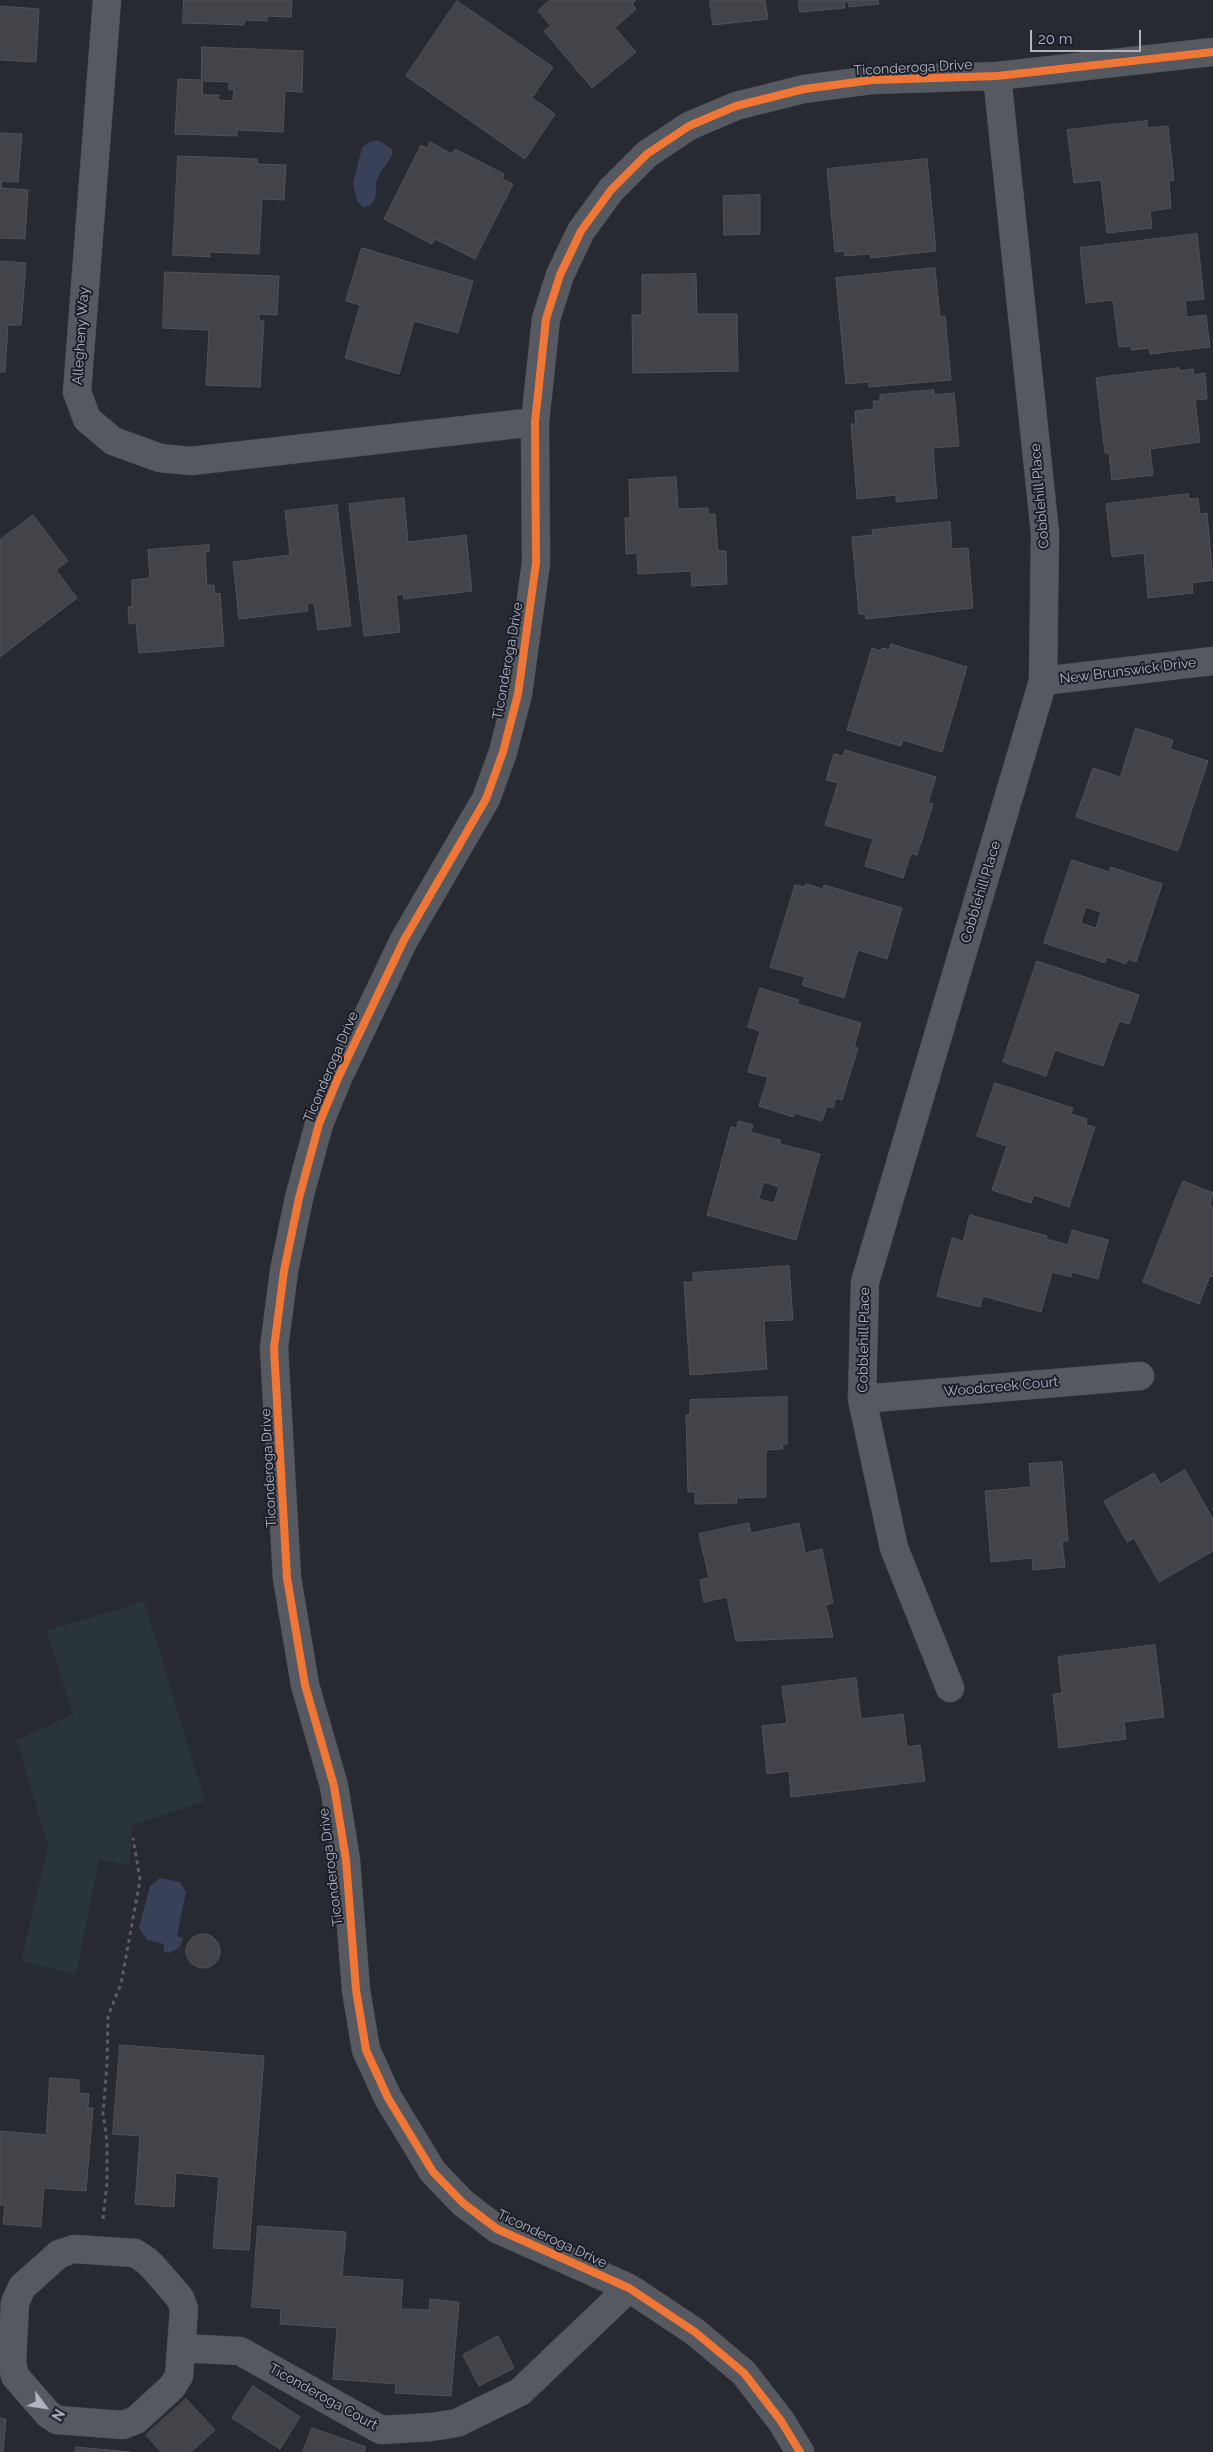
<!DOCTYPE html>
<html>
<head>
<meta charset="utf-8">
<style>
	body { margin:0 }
	#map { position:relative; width:1213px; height:2452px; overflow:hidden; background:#272a31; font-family:Raleway,sans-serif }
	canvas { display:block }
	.north { position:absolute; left:20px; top:2382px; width:50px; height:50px; -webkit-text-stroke:4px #1c1f2a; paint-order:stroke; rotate:121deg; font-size:14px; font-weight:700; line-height:20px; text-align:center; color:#b1b5c2 }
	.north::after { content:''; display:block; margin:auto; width:18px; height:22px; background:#b1b5c2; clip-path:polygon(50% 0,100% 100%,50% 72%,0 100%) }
	.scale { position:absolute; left:1030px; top:30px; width:111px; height:22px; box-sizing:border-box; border:2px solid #b1b5c2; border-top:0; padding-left:6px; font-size:15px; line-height:18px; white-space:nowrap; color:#b1b5c2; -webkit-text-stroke:4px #1c1f2a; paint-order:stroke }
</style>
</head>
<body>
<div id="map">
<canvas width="1213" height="2452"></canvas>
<div class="north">N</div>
<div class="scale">20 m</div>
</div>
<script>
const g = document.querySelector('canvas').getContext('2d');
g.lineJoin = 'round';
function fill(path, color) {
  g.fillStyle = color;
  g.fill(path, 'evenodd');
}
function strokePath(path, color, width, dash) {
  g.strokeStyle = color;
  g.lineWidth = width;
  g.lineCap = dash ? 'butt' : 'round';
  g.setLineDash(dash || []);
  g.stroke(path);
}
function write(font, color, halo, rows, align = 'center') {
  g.font = font + ' Raleway,sans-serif';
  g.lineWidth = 4;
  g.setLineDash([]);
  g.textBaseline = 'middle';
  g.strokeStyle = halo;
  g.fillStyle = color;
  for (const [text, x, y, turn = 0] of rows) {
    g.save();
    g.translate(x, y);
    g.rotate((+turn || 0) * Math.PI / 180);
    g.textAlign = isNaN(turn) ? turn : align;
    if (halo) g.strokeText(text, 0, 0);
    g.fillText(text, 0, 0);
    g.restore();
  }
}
const green = new Path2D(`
	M 144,1601 L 205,1801 L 133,1825 L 129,1866 L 99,1859 L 76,1975 L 21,1961 L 48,1846 L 17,1740 L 73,1714 L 46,1631 Z`);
const water = new Path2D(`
	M 378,140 L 392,149 L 392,155 C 388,164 380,170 377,180 C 374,191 379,197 370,206 L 363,207 L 357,201 L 353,183 L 362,148 L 369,142 Z
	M 160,1878 L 180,1882 L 186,1892 L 177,1936 L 183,1938 L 180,1947 L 170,1953 L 163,1951 L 164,1944 L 147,1940 L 139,1928 L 150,1886 Z`);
const building = new Path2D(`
	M 184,0 L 292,0 L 291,17 L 267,16 L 267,21 L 245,20 L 244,25 L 183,23 Z
	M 550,0 L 636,0 L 632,4 L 636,9 L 615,28 L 636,52 L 592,88 L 544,31 L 551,26 L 538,11 Z
	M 710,0 L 765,0 L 768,19 L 713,25 Z
	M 799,0 L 878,0 L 879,4 L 849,7 L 849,2 L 844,2 L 845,8 L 800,12 Z
	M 457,1 L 553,67 L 532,98 L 555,114 L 525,159 L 406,76 Z
	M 0,6 L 39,9 L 36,62 L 0,60 Z
	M 202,47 L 303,51 L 302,92 L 285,91 L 283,132 L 237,130 L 237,136 L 175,134 L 178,79 L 201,80 ZM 203,81 L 229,82 L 229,90 L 234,89 L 233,101 L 218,100 L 219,95 L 203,95 Z
	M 1147,121 L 1147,128 L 1168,126 L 1174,180 L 1169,181 L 1171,208 L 1150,211 L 1152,228 L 1107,233 L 1101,180 L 1074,183 L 1067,130 Z
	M 0,133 L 22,134 L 18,182 L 2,181 L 1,188 L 28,190 L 25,239 L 0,238 Z
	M 430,142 L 452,154 L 455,149 L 504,174 L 502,179 L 513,184 L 475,259 L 435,239 L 432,244 L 384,219 L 421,145 L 427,148 Z
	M 178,156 L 257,159 L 258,164 L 286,165 L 284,200 L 262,199 L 259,254 L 210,252 L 210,257 L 173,255 Z
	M 927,159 L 936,251 L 871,258 L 870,254 L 845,256 L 844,251 L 835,252 L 827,169 Z
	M 760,195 L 760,234 L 724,235 L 723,196 Z
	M 1197,234 L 1204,299 L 1185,301 L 1187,317 L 1206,315 L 1210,347 L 1150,354 L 1149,348 L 1131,350 L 1131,346 L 1119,347 L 1113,300 L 1086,303 L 1080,248 Z
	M 362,248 L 473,281 L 458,333 L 414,321 L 399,374 L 345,358 L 360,305 L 346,301 Z
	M 0,261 L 26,263 L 21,325 L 8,325 L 5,372 L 0,372 Z
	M 935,268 L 940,317 L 945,316 L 951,380 L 869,387 L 869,382 L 846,384 L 836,278 Z
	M 165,272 L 279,276 L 277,315 L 259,314 L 259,321 L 264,321 L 260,387 L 206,385 L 209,330 L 163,328 Z
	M 696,274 L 697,314 L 737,314 L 738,371 L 633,373 L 632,315 L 642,315 L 642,275 Z
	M 1179,368 L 1180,371 L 1193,369 L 1194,375 L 1205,373 L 1207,399 L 1195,400 L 1200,442 L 1150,449 L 1153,475 L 1112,480 L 1109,453 L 1105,453 L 1096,378 Z
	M 934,390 L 934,395 L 954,393 L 959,446 L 933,448 L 937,498 L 896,502 L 896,495 L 857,499 L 851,424 L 856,424 L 855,411 L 874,409 L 873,401 L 880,401 L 880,395 Z
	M 676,477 L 678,509 L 708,508 L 708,514 L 715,514 L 718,551 L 726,551 L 727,584 L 692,586 L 691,571 L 638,574 L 637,553 L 626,554 L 625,518 L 630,518 L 629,480 Z
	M 1188,494 L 1189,499 L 1198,498 L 1200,514 L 1207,513 L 1213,580 L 1192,583 L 1193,593 L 1148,598 L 1144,553 L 1112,557 L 1106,504 Z
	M 404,498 L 408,542 L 466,535 L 472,591 L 404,599 L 403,594 L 396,595 L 400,632 L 364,636 L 349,504 Z
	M 337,505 L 351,626 L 318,630 L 314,603 L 307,603 L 308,611 L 239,619 L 233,562 L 290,555 L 285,511 Z
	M 33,515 L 68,561 L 56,570 L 77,598 L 0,657 L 0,540 Z
	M 950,522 L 952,549 L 968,548 L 973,608 L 866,619 L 865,614 L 859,614 L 852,537 L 873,535 L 872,530 Z
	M 209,545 L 209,552 L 205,552 L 207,585 L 214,585 L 215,594 L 220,593 L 224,646 L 139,653 L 136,623 L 129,624 L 128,607 L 132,607 L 132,580 L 150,578 L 148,550 Z
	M 891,644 L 967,667 L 942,752 L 903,740 L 901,746 L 847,730 L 872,648 L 881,651 L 882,648 L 890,650 Z
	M 1136,728 L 1173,740 L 1170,749 L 1208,761 L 1178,851 L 1076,817 L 1093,768 L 1120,777 Z
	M 845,750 L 936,777 L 928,803 L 933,804 L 917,855 L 911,853 L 903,878 L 865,866 L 873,839 L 825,825 L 838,783 L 826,780 L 834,754 L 843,756 Z
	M 1072,860 L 1109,872 L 1111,867 L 1162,884 L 1136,962 L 1128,959 L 1126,964 L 1107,957 L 1105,963 L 1044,943 ZM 1086,907 L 1101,912 L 1096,928 L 1081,923 Z
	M 806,884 L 823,889 L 824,885 L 902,908 L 887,959 L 858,950 L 844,998 L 802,985 L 805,977 L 770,967 L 795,885 L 805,887 Z
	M 1037,961 L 1139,995 L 1129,1024 L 1119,1021 L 1103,1066 L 1055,1050 L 1046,1076 L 1003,1062 Z
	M 760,988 L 799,1000 L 797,1004 L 861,1023 L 854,1047 L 858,1048 L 842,1100 L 836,1098 L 833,1108 L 827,1106 L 822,1121 L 794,1113 L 793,1117 L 759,1106 L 768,1077 L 748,1072 L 760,1031 L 748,1027 Z
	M 995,1083 L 1073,1108 L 1071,1114 L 1087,1119 L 1086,1125 L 1095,1127 L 1069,1207 L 1034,1195 L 1031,1203 L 992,1190 L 1007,1146 L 977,1136 Z
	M 739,1121 L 753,1125 L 751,1132 L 780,1140 L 780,1144 L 820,1154 L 796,1240 L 707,1215 L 731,1127 L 736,1128 ZM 764,1182 L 779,1187 L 774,1203 L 759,1199 Z
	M 1183,1181 L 1213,1193 L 1210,1206 L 1213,1207 L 1213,1277 L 1210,1276 L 1199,1304 L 1143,1282 Z
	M 970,1215 L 1047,1236 L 1046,1239 L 1068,1245 L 1072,1230 L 1108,1240 L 1098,1279 L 1072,1272 L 1071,1277 L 1052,1272 L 1041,1312 L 983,1296 L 980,1307 L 937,1296 L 952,1238 L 963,1241 Z
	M 789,1266 L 793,1320 L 764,1321 L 767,1369 L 690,1375 L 684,1282 L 693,1282 L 693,1273 Z
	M 787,1397 L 787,1444 L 782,1444 L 783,1449 L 766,1450 L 766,1497 L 736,1498 L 737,1503 L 695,1504 L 695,1492 L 688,1492 L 686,1415 L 690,1415 L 690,1400 Z
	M 1062,1462 L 1068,1541 L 1062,1541 L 1065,1567 L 1033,1570 L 1032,1558 L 991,1562 L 985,1491 L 1031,1487 L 1029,1464 Z
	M 1185,1470 L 1213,1519 L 1213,1551 L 1159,1582 L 1134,1538 L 1127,1542 L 1104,1501 L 1154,1473 L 1160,1484 Z
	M 749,1523 L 751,1533 L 799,1523 L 805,1553 L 822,1549 L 833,1603 L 826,1605 L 833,1637 L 736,1641 L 727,1597 L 704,1602 L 700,1580 L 709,1578 L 699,1534 Z
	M 1155,1645 L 1164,1717 L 1124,1722 L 1126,1739 L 1059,1748 L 1053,1694 L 1062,1693 L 1058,1657 Z
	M 856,1678 L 861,1719 L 903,1714 L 907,1747 L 920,1745 L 925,1781 L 791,1797 L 789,1771 L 767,1774 L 762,1726 L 787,1723 L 782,1687 Z
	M186 1951a17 17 0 1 1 34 0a17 17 0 1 1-34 0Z
	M 120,2045 L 264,2056 L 249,2250 L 213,2248 L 219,2177 L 176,2173 L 174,2207 L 135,2204 L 140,2136 L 113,2134 Z
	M 50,2078 L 79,2080 L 79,2093 L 89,2094 L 88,2108 L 93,2108 L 86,2191 L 44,2188 L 41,2227 L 3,2224 L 5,2205 L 0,2205 L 0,2131 L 46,2135 Z
	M 258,2226 L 346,2232 L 342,2276 L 403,2280 L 401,2309 L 429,2310 L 430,2299 L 459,2302 L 451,2396 L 395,2393 L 396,2384 L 333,2379 L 337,2328 L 280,2324 L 281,2309 L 252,2307 Z
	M 498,2336 L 514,2368 L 479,2386 L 463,2355 Z
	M 253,2386 L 300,2417 L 280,2449 L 232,2418 Z
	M 186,2399 L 215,2430 L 191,2452 L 161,2452 L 146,2435 Z
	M 0,2418 L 6,2419 L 3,2452 L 0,2452 Z
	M 312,2428 L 366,2447 L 364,2452 L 303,2452 Z
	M 76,2447 L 131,2452 L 75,2452 Z`);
const path = new Path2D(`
	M 103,2219 L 107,2183 L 107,2142 L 103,2113 L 107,2064 L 108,2016 L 121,1984 L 140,1880 L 133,1838`);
const minor = new Path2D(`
	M 107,0 L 77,392 L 87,419 L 113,441 L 160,458 L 191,461 L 535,422
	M 1043,681 L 1213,661
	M 862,1399 L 1140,1376
	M 950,1688 L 894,1548 L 862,1399 L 865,1282 L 1043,681 L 1045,533 L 997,76
	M 74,2249 L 135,2253 L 147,2261 L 154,2268 L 180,2298 L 184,2309 L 179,2376 L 172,2387 L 136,2420 L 123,2425 L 57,2420 L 48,2414 L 15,2376 L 12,2362 L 15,2303 L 22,2287 L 59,2254 Z
	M 181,2348 L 240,2351 L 381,2430 L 431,2427 L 457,2423 L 520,2392 L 629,2288
	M 800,2452 L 781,2421 L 744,2373 L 695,2332 L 629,2288 L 497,2229 L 463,2203 L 433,2172 L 388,2098 L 366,2050 L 356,1990 L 346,1860 L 334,1786 L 305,1685 L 287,1578 L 274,1348 L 284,1271 L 299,1198 L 319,1124 L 338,1078 L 404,940 L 486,799 L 503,752 L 518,694 L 536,563 L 535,422 L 546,319 L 560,275 L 581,231 L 611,190 L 647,154 L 689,126 L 736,106 L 804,89 L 872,80 L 997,76 L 1213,52`);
const cycleway = new Path2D(`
	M 800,2452 L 781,2421 L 744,2373 L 695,2332 L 629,2288 L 497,2229 L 463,2203 L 433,2172 L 388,2098 L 366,2050 L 356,1990 L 346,1860 L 334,1786 L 305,1685 L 287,1578 L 274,1348 L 284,1271 L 299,1198 L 319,1124 L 338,1078 L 404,940 L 486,799 L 503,752 L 518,694 L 536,563 L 535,422 L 546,319 L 560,275 L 581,231 L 611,190 L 647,154 L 689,126 L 736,106 L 804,89 L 872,80 L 997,76 L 1213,52`);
const streetNames = [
	["Ticonderoga Drive",913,68,-3],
	["Allegheny Way",81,336,-86],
	["Cobblehill Place",1040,496,-95],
	["Ticonderoga Drive",508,661,-80],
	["New Brunswick Drive",1128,671,-7],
	["Cobblehill Place",981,892,-73],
	["Ticonderoga Drive",331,1067,-67],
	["Cobblehill Place",864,1340,-89],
	["Woodcreek Court",1001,1387,-5],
	["Ticonderoga Drive",269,1468,-93],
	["Ticonderoga Drive",331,1867,-97],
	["Ticonderoga Drive",552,2239,25],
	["Ticonderoga Court",323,2397,29]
];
fill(green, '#293539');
fill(water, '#384158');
fill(building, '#42444a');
strokePath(building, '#4f5259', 1);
strokePath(minor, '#43454a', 29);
strokePath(path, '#5b5d64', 3, [4, 4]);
strokePath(minor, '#565960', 28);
strokePath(cycleway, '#f07635', 8);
write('14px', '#b1b5c2', '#1c1f2a', streetNames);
</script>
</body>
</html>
